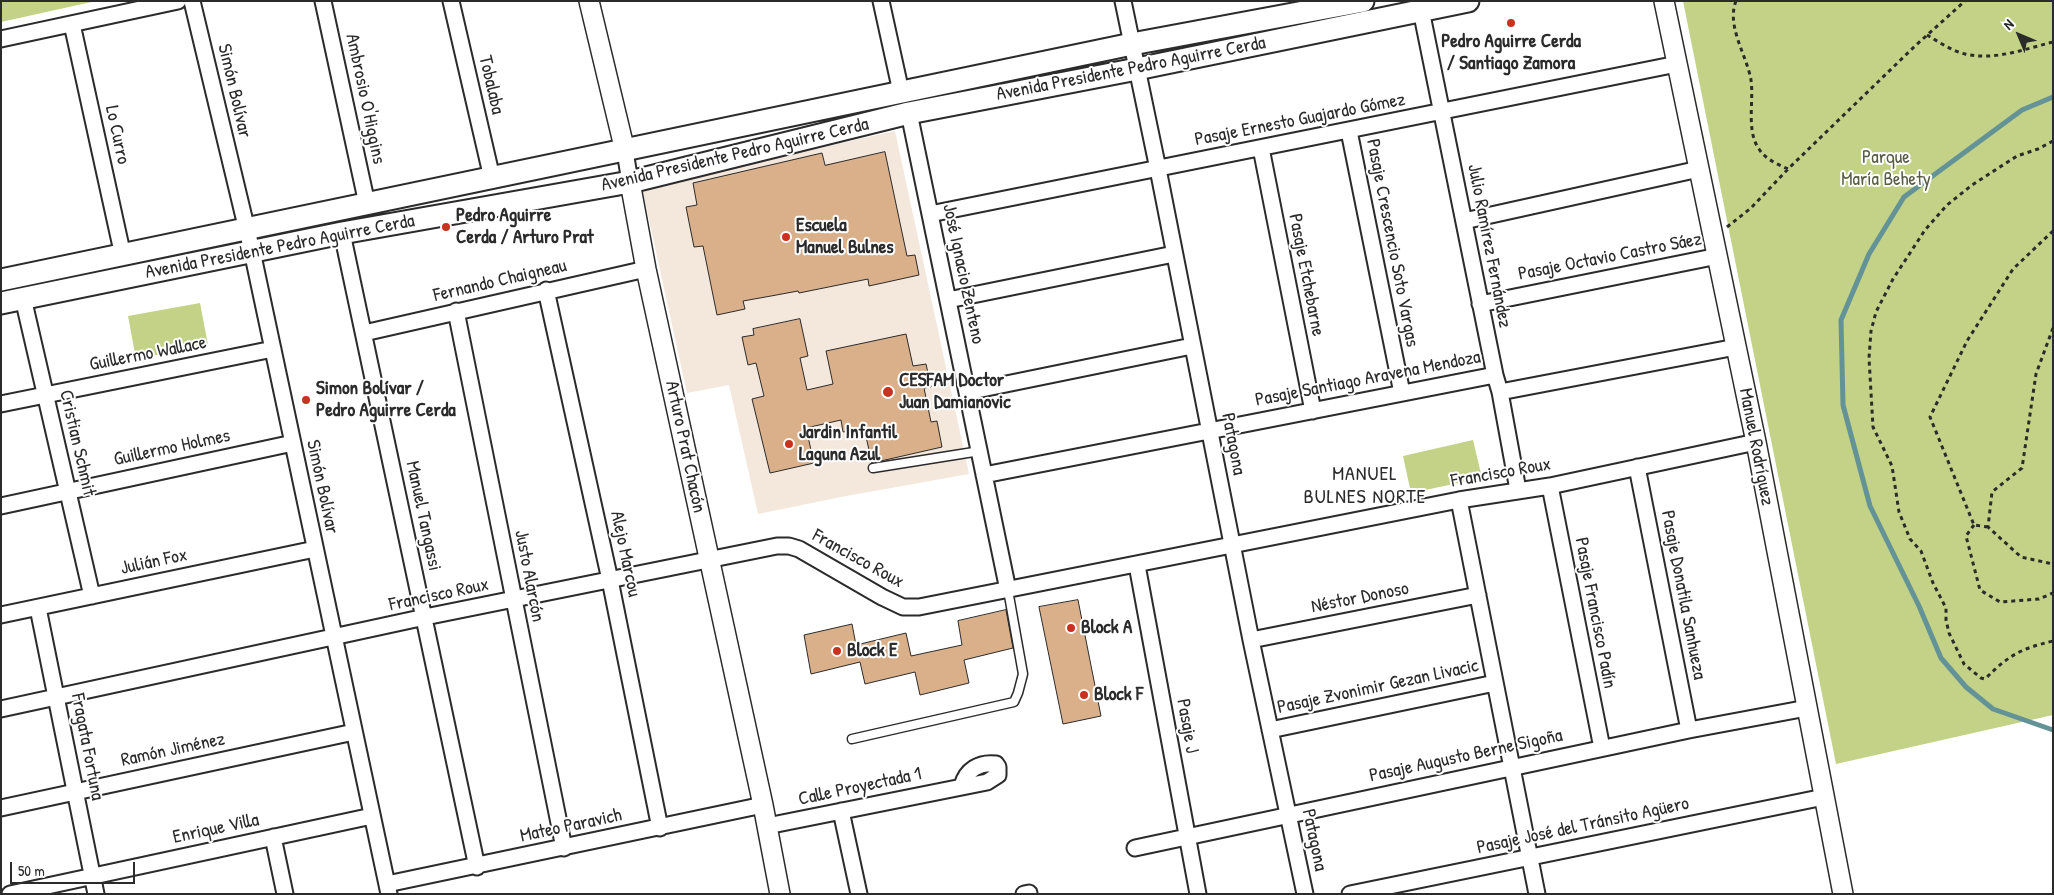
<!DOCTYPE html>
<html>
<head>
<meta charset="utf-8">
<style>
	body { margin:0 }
	#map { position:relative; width:2054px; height:895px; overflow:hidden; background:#fff; font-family:"Patrick Hand",sans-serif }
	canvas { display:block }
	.frame { position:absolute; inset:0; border:2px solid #2b2b2b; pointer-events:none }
	.north { position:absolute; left:1994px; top:10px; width:50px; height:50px; -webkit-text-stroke:4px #fff; paint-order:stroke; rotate:315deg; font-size:14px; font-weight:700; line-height:20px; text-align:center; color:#2b2b2b }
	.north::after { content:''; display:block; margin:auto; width:18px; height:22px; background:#2b2b2b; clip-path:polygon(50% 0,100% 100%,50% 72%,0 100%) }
	.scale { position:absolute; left:10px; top:862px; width:125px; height:22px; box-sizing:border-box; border:2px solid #2b2b2b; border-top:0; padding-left:6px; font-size:15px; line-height:18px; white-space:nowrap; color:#2b2b2b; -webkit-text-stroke:4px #fff; paint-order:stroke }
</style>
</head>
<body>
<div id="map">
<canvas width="2054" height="895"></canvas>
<div class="frame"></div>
<div class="north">N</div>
<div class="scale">50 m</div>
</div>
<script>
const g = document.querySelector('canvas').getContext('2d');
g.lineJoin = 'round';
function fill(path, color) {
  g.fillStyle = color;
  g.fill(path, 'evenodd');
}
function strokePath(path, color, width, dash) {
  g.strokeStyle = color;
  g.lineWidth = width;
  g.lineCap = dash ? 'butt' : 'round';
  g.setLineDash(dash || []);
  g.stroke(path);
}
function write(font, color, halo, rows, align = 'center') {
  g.font = font + ' "Patrick Hand",sans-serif';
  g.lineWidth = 4;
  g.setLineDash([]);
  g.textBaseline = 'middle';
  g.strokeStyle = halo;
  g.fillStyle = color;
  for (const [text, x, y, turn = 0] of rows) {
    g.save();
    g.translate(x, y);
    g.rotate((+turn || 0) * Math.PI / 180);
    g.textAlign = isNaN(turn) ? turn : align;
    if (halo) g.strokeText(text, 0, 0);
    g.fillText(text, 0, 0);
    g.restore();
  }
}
const built = new Path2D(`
	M 895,131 L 969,474 L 846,496 L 758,514 L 729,385 L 687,393 L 642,188 Z`);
const green = new Path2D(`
	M 1,1 L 96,1 L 1,22 Z
	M 1683,1 L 2053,1 L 2053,715 L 1836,764 Z
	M 200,303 L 208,345 L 136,359 L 128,316 Z
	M 1473,440 L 1482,478 L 1411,493 L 1403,456 Z`);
const stream = new Path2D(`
	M 2053,97 L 2022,110 L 1904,197 L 1869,254 L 1841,320 L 1843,405 L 1870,506 L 1919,606 L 1941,658 L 1966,687 L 1993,709 L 2053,730`);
const building = new Path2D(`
	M 885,152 L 907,256 L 915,255 L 919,275 L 869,286 L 868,279 L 799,293 L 798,291 L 771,296 L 743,301 L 745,309 L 717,315 L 703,246 L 694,247 L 686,207 L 697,205 L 693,183 L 822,153 L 825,165 Z
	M 800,319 L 808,356 L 800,358 L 807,390 L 833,384 L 826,351 L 906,334 L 913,366 L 926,364 L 931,387 L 924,388 L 931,422 L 937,421 L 942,447 L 872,463 L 864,428 L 843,432 L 841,420 L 806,428 L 814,463 L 770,473 L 752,399 L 764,396 L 756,363 L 748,365 L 742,337 L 754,335 L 753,329 Z
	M 1078,600 L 1101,716 L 1063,724 L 1039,607 Z
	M 1006,610 L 1013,648 L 964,660 L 969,683 L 920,695 L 915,672 L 865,684 L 860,662 L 811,674 L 804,635 L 852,624 L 856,645 L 906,633 L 911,656 L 962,645 L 958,621 Z`);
const path = new Path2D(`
	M 1736,1 C 1726,26 1747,56 1751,80 C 1754,101 1746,131 1759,149 C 1765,159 1777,164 1788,169
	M 1927,35 C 1939,42 1952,51 1965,54 C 1994,61 2025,49 2053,42
	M 2053,141 L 2038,149 L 2017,156 L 1972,185 L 1947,205 L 1925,230 L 1893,279 L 1876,312 L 1871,331 L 1869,358 L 1873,427 L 1892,466 L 1899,512 L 1910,539 L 1921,551 L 1933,583 L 1946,608 L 1946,620 L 1949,633 L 1964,664 L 1981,678 L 1985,679 C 2009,655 2020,649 2053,641
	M 1727,227 L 1751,208 L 1788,169 L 1915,46 L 1965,1
	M 2053,328 L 2036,374 L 2022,468 L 1992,492 L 1988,527 L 2021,557 L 2053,564
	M 1974,525 L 1966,536 L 1980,590 L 2000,602 L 2039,599 L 2053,593
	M 1988,527 L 1974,525 L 1930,417 L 1967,341 L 2013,269 L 2053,231`);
const service = new Path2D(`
	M 873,468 L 980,451
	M 852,739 L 1014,702 L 1018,693 L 1023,674 L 1008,590`);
const minor = new Path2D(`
	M 192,1 L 252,251 L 389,894
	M 323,1 L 367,204
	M 451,1 L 492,178
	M 881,1 L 901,92
	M 1123,1 L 1158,169 L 1251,640 L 1305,894
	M 1421,10 L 1495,375 L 1500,392 L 1518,490
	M 72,24 L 123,256
	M 1,39 L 178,1
	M 909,113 L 1008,590
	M 1349,131 L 1402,393
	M 1261,148 L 1313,411
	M 625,151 L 630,182
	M 930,214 L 1677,64
	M 1464,221 L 1699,169
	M 342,233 L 477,867
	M 546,290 L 610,580 L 660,828
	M 23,298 L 92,596
	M 948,300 L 1174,254
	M 1480,304 L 1718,256
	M 456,311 L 564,848
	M 364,333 L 646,269
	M 967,392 L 1192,346
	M 1500,392 L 1736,347
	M 1,404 L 273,349
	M 1637,467 L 1689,730
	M 984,475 L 1495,375
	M 1550,486 L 1602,748
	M 1459,500 L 1537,894
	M 1,506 L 293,443
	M 1137,565 L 1198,894
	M 38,608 L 96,894
	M 1,615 L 315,549
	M 1251,640 L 1478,595
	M 1,709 L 425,617 L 777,546 L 789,546 L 799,549 L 882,597 L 903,607 L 919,607 L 1459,500 L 1550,486 L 1756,442
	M 1270,730 L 1495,683
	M 1,808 L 354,732
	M 841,811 L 859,894
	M 767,826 L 987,782 L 998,775 L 998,767 L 996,764 C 979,762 966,770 962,786
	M 273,837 L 285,894
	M 1135,848 L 1689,730 L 1807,708
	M 387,884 L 763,805
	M 10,894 L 372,816
	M 1024,894 L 1029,893
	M 1350,894 L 1824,797`);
const tertiary = new Path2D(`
	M 589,1 L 625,151
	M 1664,1 L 1756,442 L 1843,894
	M 630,182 L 646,269 L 763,805 L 780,894`);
const secondary = new Path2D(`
	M 1,280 L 1132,44 L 1363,1
	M 1,303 L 342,233 L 630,182 L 909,113 L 1137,69 L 1468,1`);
const markers = [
	[1511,23,5,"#c8321e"],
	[446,227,5,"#c8321e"],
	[786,237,5,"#c8321e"],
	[888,392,6,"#c8321e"],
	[306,400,5,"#c8321e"],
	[789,444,5,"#c8321e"],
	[1071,628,5,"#c8321e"],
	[837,651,5,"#c8321e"],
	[1084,695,5,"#c8321e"]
];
const poiNames = [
	["Pedro Aguirre Cerda",1511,42,"center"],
	["/ Santiago Zamora",1511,64,"center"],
	["Pedro Aguirre",456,216],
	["Cerda / Arturo Prat",456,238],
	["Escuela",796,226],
	["Manuel Bulnes",796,248],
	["CESFAM Doctor",899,381],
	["Juan Damianovic",899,403],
	["Simon Bolívar /",316,389],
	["Pedro Aguirre Cerda",316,411],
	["Jardin Infantil",799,433],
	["Laguna Azul",799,455],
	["Block A",1081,628],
	["Block E",847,651],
	["Block F",1094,695]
];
const streetNames = [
	["Avenida Presidente Pedro Aguirre Cerda",1131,69,-11],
	["Tobalaba",491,85,77],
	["Simón Bolívar",234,91,77],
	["Ambrosio O'Higgins",365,99,78],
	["Pasaje Ernesto Guajardo Gómez",1300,120,-11],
	["Lo Curro",117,135,78],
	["Avenida Presidente Pedro Aguirre Cerda",735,155,-13],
	["Pasaje Crescencio Soto Vargas",1392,243,79],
	["Julio Ramírez Fernández",1489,246,79],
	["Avenida Presidente Pedro Aguirre Cerda",280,247,-11],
	["Pasaje Octavio Castro Sáez",1610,257,-11],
	["José Ignacio Zenteno",963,274,78],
	["Pasaje Etchebarne",1306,275,79],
	["Fernando Chaigneau",500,281,-13],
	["Guillermo Wallace",148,354,-11],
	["Pasaje Santiago Aravena Mendoza",1368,379,-11],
	["Cristian Schmit",77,443,77],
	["Patagona",1233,444,79],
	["Arturo Prat Chacón",685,447,78],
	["Manuel Rodríguez",1756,447,79],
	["Guillermo Holmes",172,448,-12],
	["Francisco Roux",1501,473,-10],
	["Simón Bolívar",322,487,78],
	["Manuel Tangassi",423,516,78],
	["Alejo Marcou",625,554,78],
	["Francisco Roux",858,559,29],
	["Julián Fox",154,562,-12],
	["Justo Alarcón",529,576,79],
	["Francisco Roux",439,595,-12],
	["Pasaje Donatila Sanhueza",1683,595,79],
	["Néstor Donoso",1360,598,-11],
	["Pasaje Francisco Padín",1595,613,79],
	["Pasaje Zvonimir Gezan Livacic",1378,687,-12],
	["Pasaje J",1187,726,80],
	["Fragata Fortuna",87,747,79],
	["Ramón Jiménez",173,750,-12],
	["Pasaje Augusto Berne Sigoña",1466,756,-12],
	["Calle Proyectada 1",860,787,-12],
	["Mateo Paravich",571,826,-12],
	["Pasaje José del Tránsito Agüero",1583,826,-12],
	["Enrique Villa",216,829,-12],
	["Patagona",1314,840,78]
];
const parkNames = [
	["Parque",1886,158],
	["María Behety",1886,180]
];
const neighbourhoodNames = [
	["MANUEL",1365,475],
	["BULNES NORTE",1365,498]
];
fill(built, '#f4e7dc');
fill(green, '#c3d286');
strokePath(stream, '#639396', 5);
fill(building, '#dab08b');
strokePath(building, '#2b2b2b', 1);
strokePath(service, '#2b2b2b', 11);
strokePath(minor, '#2b2b2b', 19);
strokePath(tertiary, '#2b2b2b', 22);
strokePath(secondary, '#2b2b2b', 25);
strokePath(path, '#2b2b2b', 3, [4, 4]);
strokePath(service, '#fff', 8);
strokePath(minor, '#fff', 15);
strokePath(tertiary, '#fff', 19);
strokePath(secondary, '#fff', 21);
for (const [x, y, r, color] of markers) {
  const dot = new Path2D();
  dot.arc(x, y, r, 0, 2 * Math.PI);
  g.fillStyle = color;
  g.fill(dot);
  strokePath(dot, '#fff', 2);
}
write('bold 19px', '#2b2b2b', '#fff', poiNames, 'left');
write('19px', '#2b2b2b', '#fff', streetNames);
write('19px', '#595d46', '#fff', parkNames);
g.letterSpacing = '1px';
write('20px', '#2b2b2b', '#fff', neighbourhoodNames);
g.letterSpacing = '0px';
</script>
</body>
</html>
